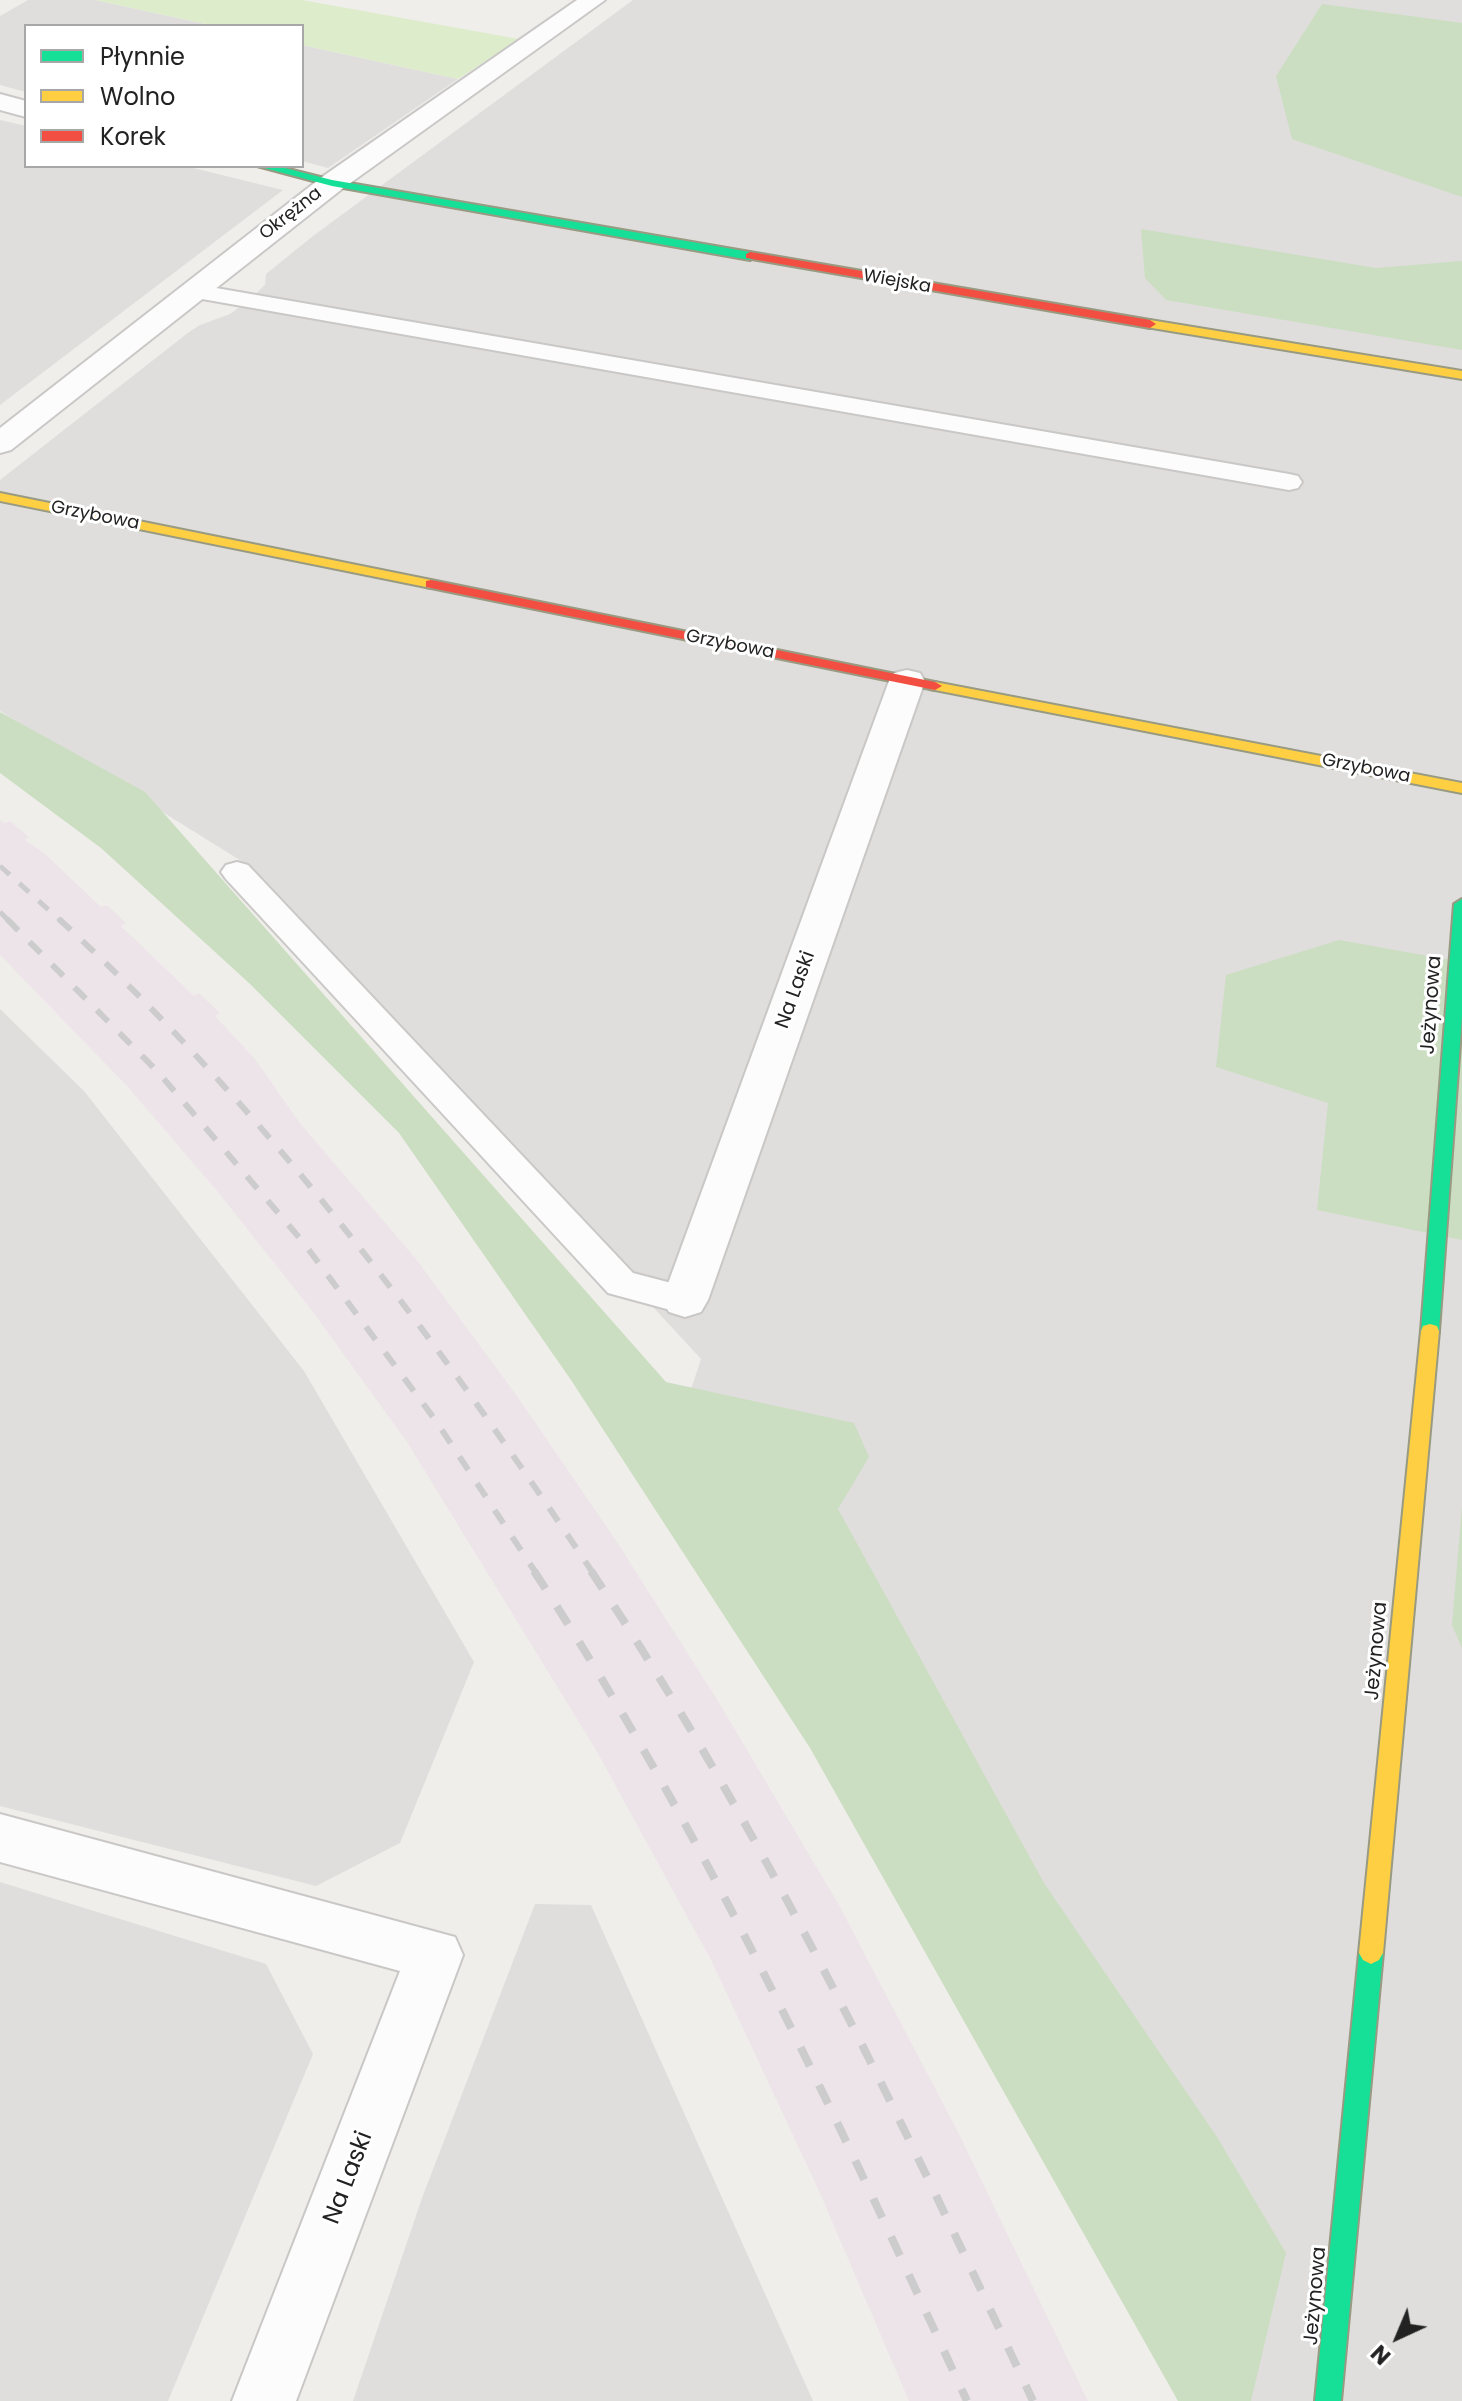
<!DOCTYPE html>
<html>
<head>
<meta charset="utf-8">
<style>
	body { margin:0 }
	#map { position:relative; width:1462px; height:2401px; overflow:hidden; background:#f0eeeb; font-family:Poppins,sans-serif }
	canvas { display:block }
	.legend { position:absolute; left:24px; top:24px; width:280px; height:144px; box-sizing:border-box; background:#fff; border:2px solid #a7a7a7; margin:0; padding:10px 14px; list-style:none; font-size:24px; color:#222 }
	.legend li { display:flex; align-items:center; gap:16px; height:40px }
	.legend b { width:40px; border:2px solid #a7a7a7 }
	.north { position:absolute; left:1358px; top:2297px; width:80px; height:80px; -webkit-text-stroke:6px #fff; paint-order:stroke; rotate:224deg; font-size:22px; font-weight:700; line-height:32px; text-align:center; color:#222 }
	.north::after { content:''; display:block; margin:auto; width:28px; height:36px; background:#222; clip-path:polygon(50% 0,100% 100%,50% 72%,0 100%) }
</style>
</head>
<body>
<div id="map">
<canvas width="1462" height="2401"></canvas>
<ul class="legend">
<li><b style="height:10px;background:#16e098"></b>Płynnie</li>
<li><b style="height:10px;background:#ffcf43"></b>Wolno</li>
<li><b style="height:10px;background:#f24e42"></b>Korek</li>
</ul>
<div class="north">N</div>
</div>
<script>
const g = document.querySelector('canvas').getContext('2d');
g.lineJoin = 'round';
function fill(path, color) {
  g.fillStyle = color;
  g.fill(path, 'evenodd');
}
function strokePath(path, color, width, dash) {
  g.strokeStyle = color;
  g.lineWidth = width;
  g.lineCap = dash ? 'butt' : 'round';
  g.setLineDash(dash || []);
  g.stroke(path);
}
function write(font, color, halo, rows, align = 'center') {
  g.font = font + ' Poppins,sans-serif';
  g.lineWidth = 6;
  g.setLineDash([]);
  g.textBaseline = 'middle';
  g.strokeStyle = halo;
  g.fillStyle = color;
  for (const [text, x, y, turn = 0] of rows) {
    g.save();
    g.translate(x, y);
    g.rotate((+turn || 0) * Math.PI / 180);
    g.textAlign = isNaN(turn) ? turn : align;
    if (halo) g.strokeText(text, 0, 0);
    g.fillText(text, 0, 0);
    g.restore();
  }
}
const residential = new Path2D(`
	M 28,0 L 95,0 L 215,26 L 26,26 L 26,92 L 0,85 L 0,16 Z
	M 633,0 L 1462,0 L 1462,2401 L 1193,2401 L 677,1432 L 701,1359 L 243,862 L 0,711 L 0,480 L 189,332 L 200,325 L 230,314 L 248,301 L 265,285 L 266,274 L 313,236 Z
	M 302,45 L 458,79 L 328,168 L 302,161 Z
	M 0,120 L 26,126 L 26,166 L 185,166 L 283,190 L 0,405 Z
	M 0,1009 L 84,1091 L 304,1371 L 474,1662 L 400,1843 L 316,1886 L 0,1806 Z
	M 0,1882 L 266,1964 L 313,2054 L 168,2401 L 0,2401 Z
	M 535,1904 L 591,1905 L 813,2401 L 353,2401 L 422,2198 Z`);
const industrial = new Path2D(`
	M 0,820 L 5,823 L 10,821 L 29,837 L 25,840 L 44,853 L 101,907 L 107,905 L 126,923 L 121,926 L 194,996 L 199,993 L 220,1013 L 215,1016 L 255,1059 L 299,1122 L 416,1259 L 517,1396 L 615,1539 L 718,1701 L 839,1905 L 958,2132 L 1088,2401 L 909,2401 L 819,2191 L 711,1960 L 596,1750 L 407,1442 L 310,1308 L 217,1191 L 127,1086 L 0,955 Z`);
const grass = new Path2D(`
	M 95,0 L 302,0 L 519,39 L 458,79 L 302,45 L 302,26 L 215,26 Z`);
const forest = new Path2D(`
	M 1322,4 L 1462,23 L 1462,197 L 1292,139 L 1276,76 Z
	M 1141,229 L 1376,268 L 1462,261 L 1462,350 L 1166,300 L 1145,278 Z
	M 0,712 L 145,792 L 666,1382 L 854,1423 L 869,1457 L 838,1509 L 1044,1883 L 1217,2137 L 1286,2253 L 1251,2401 L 1178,2401 L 810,1748 L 571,1380 L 399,1133 L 249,983 L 101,848 L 0,773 Z
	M 1339,940 L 1462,962 L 1462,1240 L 1317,1210 L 1328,1103 L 1216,1067 L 1226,975 Z
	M 1462,1506 L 1462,1648 L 1452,1625 Z`);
const lane = new Path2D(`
	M 193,284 L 1289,474 L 1298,476 L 1302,482 L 1298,488 L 1289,490 L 185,296 L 181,291 L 185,286 Z
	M 237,862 L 248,865 L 633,1273 L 698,1290 L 704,1300 L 698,1310 L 685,1314 L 608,1293 L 226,879 L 221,872 L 226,865 Z`);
const street = new Path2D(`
	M 577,0 L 605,0 L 342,189 L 11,450 L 0,453 L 0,428 L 322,177 Z
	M 0,94 L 26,101 L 26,117 L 0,110 Z
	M 907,670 L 920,673 L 925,681 L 708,1300 L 701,1312 L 685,1317 L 669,1312 L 662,1300 L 889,681 L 894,673 Z
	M 0,1814 L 455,1937 L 463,1955 L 296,2401 L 232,2401 L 400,1971 L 0,1862 Z`);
const fast = new Path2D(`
	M 257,166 L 277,166 L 332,180 L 750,252 L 756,256 L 750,260 L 332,186 Z
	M 1462,899 L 1462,1016 L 1439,1331 L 1437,1336 L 1423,1336 L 1421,1331 L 1454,904 Z
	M 1371,1942 L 1379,1946 L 1383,1953 L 1341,2401 L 1315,2401 L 1359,1953 L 1363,1946 Z`);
const slow = new Path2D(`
	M 1150,320 L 1462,371 L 1462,379 L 1146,327 L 1144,324 Z
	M 0,493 L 431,580 L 438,584 L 431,588 L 0,501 Z
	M 935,682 L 1462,783 L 1462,793 L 930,689 L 928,686 Z
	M 1430,1324 L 1437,1326 L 1439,1331 L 1383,1953 L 1379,1960 L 1371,1964 L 1363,1960 L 1359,1953 L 1421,1331 L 1423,1326 Z`);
const jam = new Path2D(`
	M 750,252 L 1150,320 L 1156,324 L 1150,328 L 746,258 L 746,254 Z
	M 431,580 L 935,682 L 942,686 L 935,690 L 426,587 L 426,581 Z`);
const railFar2 = new Path2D(`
	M 0,866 L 61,921
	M 0,912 L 9,921`);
const railFar1 = new Path2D(`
	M 7,919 L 158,1072 L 303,1242 L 436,1421 L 536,1573
	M 59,919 C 267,1110 437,1339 593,1573`);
const rail = new Path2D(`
	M 534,1571 C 705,1832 837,2118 967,2401
	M 591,1571 C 765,1832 901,2118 1033,2401`);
const farStreetnames = [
	["Okrężna",291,214,-38],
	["Wiejska",897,282,10],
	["Grzybowa",95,516,11],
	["Grzybowa",730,645,11],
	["Grzybowa",1366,769,11]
];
const streetNames = [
	["Na Laski",796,990,-70],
	["Jeżynowa",1432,1005,-86],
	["Jeżynowa",1377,1651,-85],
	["Jeżynowa",1316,2296,-85]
];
const nearStreetnames = [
	["Na Laski",349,2178,-69]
];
fill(residential, '#dfdedc');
fill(industrial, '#ede4e9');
fill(grass, '#ddeccb');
fill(forest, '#cbdec1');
strokePath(lane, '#c9c8c7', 4);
strokePath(street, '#c9c8c7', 4);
strokePath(fast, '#999a82', 4);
strokePath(slow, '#999a82', 4);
strokePath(jam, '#999a82', 4);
fill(lane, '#fdfcfc');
fill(street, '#fdfcfc');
fill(fast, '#16e098');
fill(slow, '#ffcf43');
fill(jam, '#f24e42');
strokePath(railFar2, '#ccc', 5, [13, 13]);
strokePath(railFar1, '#ccc', 6, [16, 16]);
strokePath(rail, '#ccc', 8, [21, 21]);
write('18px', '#222', '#fff', farStreetnames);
write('20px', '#222', '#fff', streetNames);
write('24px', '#222', '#fff', nearStreetnames);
</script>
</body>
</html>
